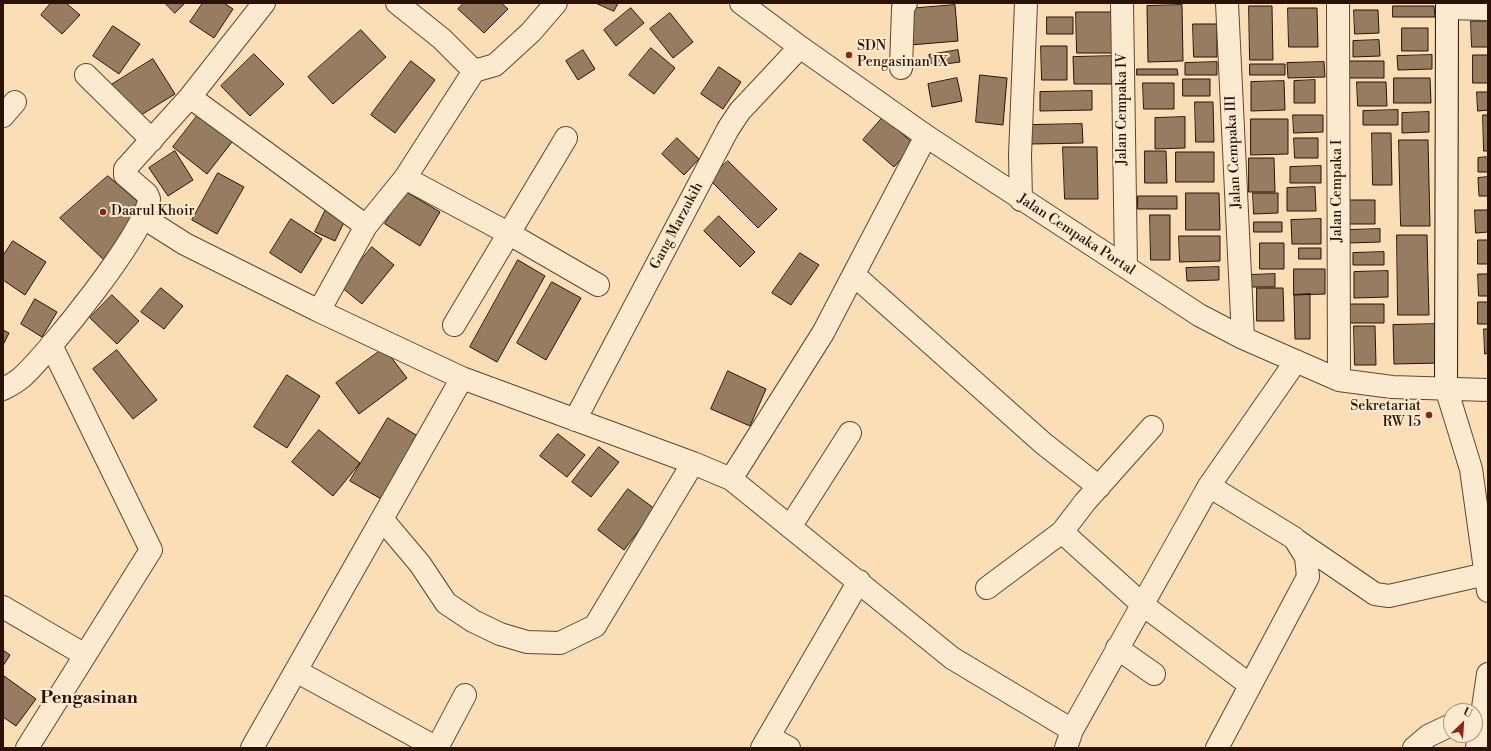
<!DOCTYPE html>
<html>
<head>
<meta charset="utf-8">
<style>
	body { margin:0 }
	#map { position:relative; width:1491px; height:751px; overflow:hidden; background:#fadeb6; font-family:"Libre Bodoni",serif }
	canvas { display:block }
	.frame { position:absolute; inset:0; border:4px solid #2a1306; pointer-events:none }
	.north { position:absolute; left:1443px; top:703px; width:40px; height:40px; box-sizing:border-box; background:#fcead0; border:1px solid #a8947f; border-radius:50%; rotate:25deg; font-size:11px; font-weight:700; line-height:16px; text-align:center; color:#2a1306 }
	.north::after { content:''; display:block; margin:auto; width:14px; height:18px; background:#8f2418; clip-path:polygon(50% 0,100% 100%,50% 72%,0 100%) }
</style>
</head>
<body>
<div id="map">
<canvas width="1491" height="751"></canvas>
<div class="frame"></div>
<div class="north">U</div>
</div>
<script>
const g = document.querySelector('canvas').getContext('2d');
g.lineJoin = 'round';
function fill(path, color) {
  g.fillStyle = color;
  g.fill(path, 'evenodd');
}
function strokePath(path, color, width, dash) {
  g.strokeStyle = color;
  g.lineWidth = width;
  g.lineCap = dash ? 'butt' : 'round';
  g.setLineDash(dash || []);
  g.stroke(path);
}
function write(font, color, halo, rows, align = 'center') {
  g.font = font + ' "Libre Bodoni",serif';
  g.lineWidth = 4;
  g.setLineDash([]);
  g.textBaseline = 'middle';
  g.strokeStyle = halo;
  g.fillStyle = color;
  for (const [text, x, y, turn = 0] of rows) {
    g.save();
    g.translate(x, y);
    g.rotate((+turn || 0) * Math.PI / 180);
    g.textAlign = isNaN(turn) ? turn : align;
    if (halo) g.strokeText(text, 0, 0);
    g.fillText(text, 0, 0);
    g.restore();
  }
}
const building = new Path2D(`
	M 51,3 L 66,3 L 80,15 L 62,34 L 41,15 Z
	M 165,3 L 185,3 L 175,13 Z
	M 203,3 L 224,3 L 233,9 L 214,38 L 190,22 Z
	M 464,3 L 501,3 L 508,9 L 484,33 L 458,9 Z
	M 596,3 L 618,3 L 614,11 Z
	M 955,5 L 958,41 L 910,45 L 907,9 Z
	M 1182,5 L 1183,61 L 1148,62 L 1147,6 Z
	M 1249,6 L 1272,6 L 1273,60 L 1250,60 Z
	M 1393,6 L 1434,6 L 1435,17 L 1393,17 Z
	M 631,8 L 644,23 L 616,46 L 604,30 Z
	M 1288,8 L 1317,8 L 1318,47 L 1289,47 Z
	M 1354,10 L 1378,10 L 1379,33 L 1355,34 Z
	M 1076,12 L 1112,12 L 1113,53 L 1077,53 Z
	M 670,13 L 693,42 L 673,58 L 650,29 Z
	M 1047,17 L 1073,17 L 1073,34 L 1047,34 Z
	M 1471,21 L 1488,21 L 1488,47 L 1472,47 Z
	M 1193,24 L 1217,24 L 1217,57 L 1194,57 Z
	M 113,26 L 140,44 L 119,74 L 93,56 Z
	M 1402,28 L 1428,28 L 1428,51 L 1402,51 Z
	M 361,30 L 386,57 L 333,104 L 308,77 Z
	M 1379,40 L 1380,56 L 1353,57 L 1353,41 Z
	M 1041,46 L 1067,46 L 1067,80 L 1042,80 Z
	M 651,48 L 675,68 L 654,94 L 629,75 Z
	M 583,50 L 595,69 L 578,80 L 566,61 Z
	M 958,50 L 960,62 L 931,66 L 929,55 Z
	M 254,54 L 284,84 L 250,116 L 221,86 Z
	M 1432,55 L 1432,69 L 1398,70 L 1397,56 Z
	M 1473,55 L 1488,55 L 1488,83 L 1473,83 Z
	M 1117,56 L 1118,84 L 1074,84 L 1073,57 Z
	M 153,59 L 175,94 L 133,120 L 111,85 Z
	M 411,61 L 435,80 L 395,133 L 371,115 Z
	M 1349,61 L 1384,61 L 1384,78 L 1350,78 Z
	M 1217,62 L 1217,75 L 1185,75 L 1185,63 Z
	M 1324,62 L 1325,77 L 1288,78 L 1287,63 Z
	M 1250,64 L 1285,64 L 1285,75 L 1250,75 Z
	M 719,67 L 741,82 L 723,109 L 701,94 Z
	M 1137,69 L 1177,69 L 1178,75 L 1137,75 Z
	M 980,75 L 1007,78 L 1003,125 L 976,122 Z
	M 957,78 L 962,101 L 932,107 L 928,84 Z
	M 1394,78 L 1430,78 L 1431,103 L 1394,103 Z
	M 1183,79 L 1210,79 L 1210,96 L 1183,96 Z
	M 1315,80 L 1315,103 L 1294,103 L 1294,81 Z
	M 1284,81 L 1285,110 L 1251,111 L 1251,82 Z
	M 1357,82 L 1386,82 L 1387,106 L 1358,106 Z
	M 1143,83 L 1174,83 L 1174,109 L 1144,109 Z
	M 1092,91 L 1092,110 L 1040,111 L 1040,92 Z
	M 1477,92 L 1488,92 L 1488,110 L 1478,111 Z
	M 1195,102 L 1213,102 L 1214,142 L 1196,142 Z
	M 1398,110 L 1398,125 L 1363,125 L 1363,111 Z
	M 201,111 L 235,138 L 207,174 L 173,147 Z
	M 1429,112 L 1429,132 L 1402,133 L 1402,113 Z
	M 1293,115 L 1323,115 L 1323,132 L 1294,133 Z
	M 1483,115 L 1488,115 L 1488,151 L 1484,151 Z
	M 883,117 L 914,144 L 894,167 L 863,140 Z
	M 1185,117 L 1185,148 L 1155,149 L 1155,118 Z
	M 1251,119 L 1288,119 L 1288,154 L 1251,155 Z
	M 1082,124 L 1083,143 L 1031,144 L 1031,125 Z
	M 1372,133 L 1391,133 L 1392,185 L 1373,185 Z
	M 677,138 L 699,159 L 684,175 L 662,154 Z
	M 1294,138 L 1318,138 L 1318,158 L 1295,158 Z
	M 1399,140 L 1428,140 L 1430,226 L 1401,226 Z
	M 1063,147 L 1097,147 L 1098,199 L 1065,199 Z
	M 175,151 L 193,180 L 168,196 L 149,168 Z
	M 1145,151 L 1166,151 L 1167,183 L 1145,183 Z
	M 1176,152 L 1214,152 L 1214,182 L 1176,182 Z
	M 1488,157 L 1488,172 L 1478,172 L 1478,158 Z
	M 1249,158 L 1274,158 L 1275,192 L 1249,192 Z
	M 728,161 L 777,209 L 758,228 L 709,179 Z
	M 1321,166 L 1321,183 L 1290,183 L 1290,167 Z
	M 218,173 L 244,187 L 217,234 L 192,220 Z
	M 108,176 L 143,206 L 104,260 L 60,218 Z
	M 1488,177 L 1488,196 L 1479,196 L 1478,178 Z
	M 1315,187 L 1316,211 L 1287,211 L 1287,188 Z
	M 405,191 L 440,212 L 420,246 L 385,224 Z
	M 1186,193 L 1219,193 L 1220,230 L 1186,230 Z
	M 1253,193 L 1278,193 L 1278,213 L 1254,214 Z
	M 1138,196 L 1177,196 L 1177,209 L 1138,209 Z
	M 1349,200 L 1375,200 L 1375,224 L 1350,224 Z
	M 327,207 L 347,216 L 335,241 L 315,232 Z
	M 1475,210 L 1488,210 L 1488,232 L 1476,233 Z
	M 1150,215 L 1170,215 L 1170,260 L 1151,260 Z
	M 719,216 L 755,252 L 740,267 L 704,231 Z
	M 291,219 L 322,239 L 301,273 L 270,253 Z
	M 1321,219 L 1321,244 L 1292,244 L 1291,220 Z
	M 1254,222 L 1282,222 L 1282,232 L 1254,232 Z
	M 1380,229 L 1380,242 L 1349,243 L 1349,230 Z
	M 1397,235 L 1427,235 L 1429,315 L 1398,315 Z
	M 1179,236 L 1220,236 L 1220,261 L 1180,262 Z
	M 1478,240 L 1488,240 L 1488,264 L 1478,264 Z
	M 13,241 L 46,262 L 25,295 L 3,280 L 3,256 Z
	M 1260,243 L 1284,243 L 1284,269 L 1260,269 Z
	M 372,247 L 394,265 L 362,304 L 340,286 Z
	M 1299,248 L 1321,248 L 1321,259 L 1299,259 Z
	M 1384,252 L 1384,265 L 1353,265 L 1353,253 Z
	M 800,253 L 819,265 L 791,305 L 772,293 Z
	M 518,260 L 545,276 L 497,362 L 470,347 Z
	M 1219,267 L 1219,280 L 1187,281 L 1186,268 Z
	M 1294,269 L 1325,269 L 1325,294 L 1294,295 Z
	M 1388,271 L 1388,297 L 1354,298 L 1354,272 Z
	M 1275,274 L 1275,287 L 1250,287 L 1250,275 Z
	M 1478,274 L 1488,274 L 1488,296 L 1479,296 Z
	M 552,282 L 581,298 L 546,360 L 517,343 Z
	M 161,288 L 183,306 L 164,329 L 141,312 Z
	M 1257,288 L 1283,288 L 1284,321 L 1257,321 Z
	M 1310,294 L 1310,339 L 1295,339 L 1294,295 Z
	M 112,295 L 139,321 L 117,344 L 90,318 Z
	M 35,299 L 57,312 L 42,337 L 21,324 Z
	M 1478,302 L 1488,302 L 1488,324 L 1478,324 Z
	M 1348,304 L 1384,304 L 1384,323 L 1348,323 Z
	M 1440,324 L 1440,363 L 1394,364 L 1393,325 Z
	M 1354,326 L 1375,326 L 1376,365 L 1355,365 Z
	M 1484,329 L 1488,329 L 1488,353 L 1485,354 Z
	M 3,330 L 9,333 L 3,345 Z
	M 384,348 L 407,378 L 359,414 L 336,383 Z
	M 117,350 L 157,400 L 133,419 L 93,369 Z
	M 728,371 L 766,389 L 750,426 L 711,409 Z
	M 287,375 L 320,396 L 287,448 L 254,427 Z
	M 388,418 L 421,438 L 383,500 L 350,481 Z
	M 319,430 L 360,463 L 333,496 L 292,462 Z
	M 558,434 L 585,455 L 567,477 L 540,456 Z
	M 599,447 L 619,462 L 591,497 L 572,482 Z
	M 628,489 L 655,509 L 624,550 L 598,530 Z
	M 3,650 L 10,655 L 3,666 Z
	M 4,676 L 36,699 L 16,726 L 3,717 Z`);
const street = new Path2D(`
	M 397,3 L 442,39 L 474,71 L 495,65 L 531,32 L 556,3
	M 741,3 L 800,47 L 926,136 L 1199,315 L 1243,338 L 1339,380 L 1392,387 L 1488,390
	M 1122,3 L 1126,267
	M 1227,3 L 1243,338
	M 1338,3 L 1339,380
	M 1447,8 L 1488,9
	M 901,68 L 903,8 L 906,3
	M 86,75 L 152,140
	M 190,97 L 366,226
	M 3,116 L 15,102
	M 405,178 L 508,233 L 598,285
	M 1021,200 L 1020,155 L 1026,3
	M 144,218 L 185,244 L 319,311 L 462,378 L 693,463 L 731,479 L 952,658 L 1072,730 L 1209,486 L 1296,361
	M 854,275 L 1044,444 L 1099,487
	M 319,311 L 366,226 L 405,178 L 474,71
	M 454,325 L 566,138
	M 1446,388 L 1471,469 L 1488,591
	M 3,389 C 9,386 16,382 21,378 C 48,354 147,231 149,199 L 147,194 L 125,175 L 125,169 L 190,97 L 264,3
	M 575,420 L 728,129 L 740,111 L 800,47
	M 731,479 L 823,333 L 926,136
	M 1209,486 L 1294,538 L 1306,557 L 1308,577 L 1217,748
	M 382,519 L 420,564 L 446,603 L 473,621 L 500,634 L 527,642 L 560,643 L 595,626 L 693,463
	M 790,527 L 850,433
	M 1062,532 L 1143,605 L 1250,685
	M 1296,540 L 1375,594 L 1389,596 L 1486,574
	M 987,588 L 1062,532 L 1085,502 L 1152,427
	M 3,607 L 85,655
	M 1117,648 L 1154,674
	M 296,671 L 437,748
	M 769,737 L 789,748
	M 27,748 L 151,550 L 51,345
	M 252,748 L 462,378
	M 437,748 L 465,695
	M 762,748 L 859,581
	M 1066,748 L 1072,730
	M 1414,748 L 1428,736 L 1451,725
	M 1477,748 L 1488,674`);
const secondary = new Path2D(`
	M 1446,388 L 1447,3`);
const markers = [
	[849,55,4,"#8f2418"],
	[103,212,4,"#8f2418"],
	[1429,415,4,"#8f2418"]
];
const poiNames = [
	["SDN",857,47],
	["Pengasinan IX",857,63],
	["Daarul Khoir",111,212],
	["Sekretariat",1421,407,"right"],
	["RW 15",1421,423,"right"]
];
const streetNames = [
	["Jalan Cempaka IV",1123,109,-90],
	["Jalan Cempaka III",1234,152,-93],
	["Jalan Cempaka I",1338,191,-90],
	["Gang Marzukih",677,226,-62],
	["Jalan Cempaka Portal",1076,235,33]
];
const districtNames = [
	["Pengasinan",89,699]
];
fill(building, '#967d62');
strokePath(building, '#2a1306', 1);
strokePath(street, '#5e4632', 24);
strokePath(secondary, '#2a1306', 24);
strokePath(street, '#fcead0', 22);
strokePath(secondary, '#fcead0', 22);
for (const [x, y, r, color] of markers) {
  const dot = new Path2D();
  dot.arc(x, y, r, 0, 2 * Math.PI);
  g.fillStyle = color;
  g.fill(dot);
  strokePath(dot, '#fcead0', 1.5);
}
write('14px', '#2a1306', '#fcead0', poiNames, 'left');
write('14px', '#2a1306', '#fcead0', streetNames);
write('bold 18px', '#2a1306', '#fcead0', districtNames);
</script>
</body>
</html>
